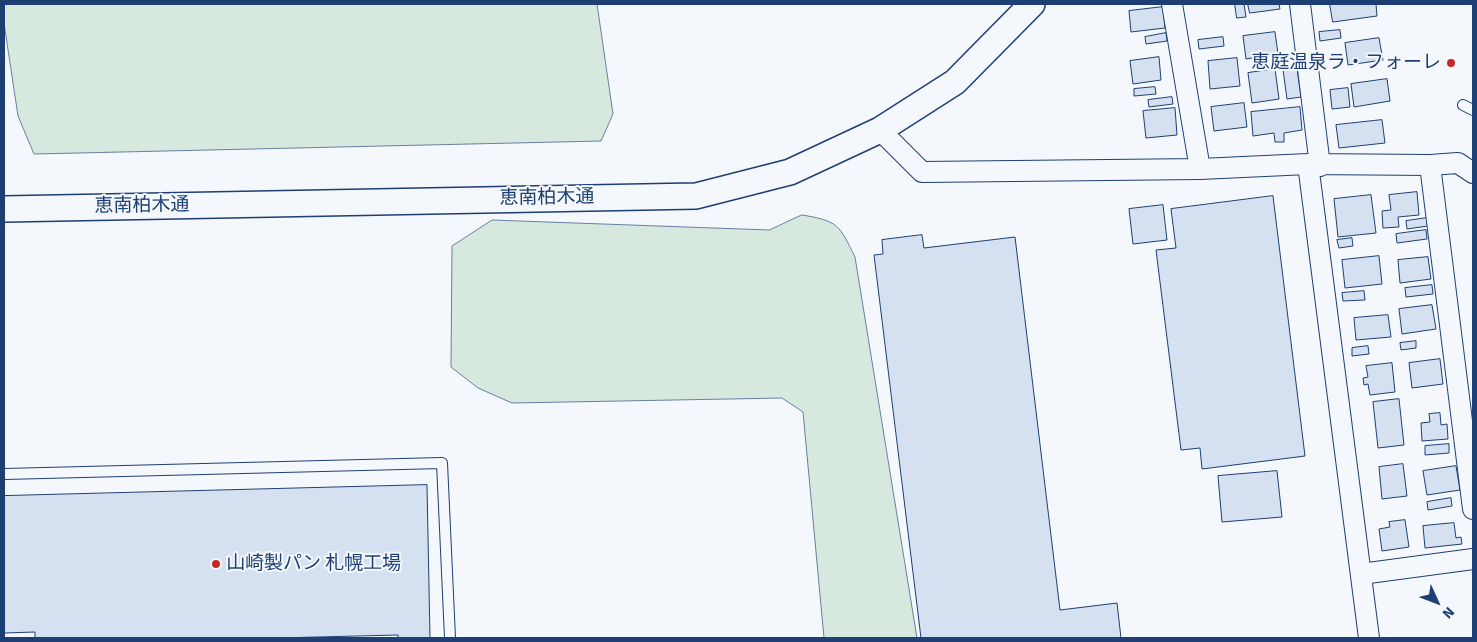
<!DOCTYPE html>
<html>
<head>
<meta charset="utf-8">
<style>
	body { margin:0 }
	#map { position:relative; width:1477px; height:642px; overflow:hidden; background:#f4f7fb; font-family:Signika,sans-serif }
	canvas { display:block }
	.frame { position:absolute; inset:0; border:5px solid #1d3f73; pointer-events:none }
	.north { position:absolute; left:1412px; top:577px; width:50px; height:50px; -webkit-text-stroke:4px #f4f7fb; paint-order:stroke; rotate:133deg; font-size:14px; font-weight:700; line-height:20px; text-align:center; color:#1d3f73 }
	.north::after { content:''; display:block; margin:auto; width:18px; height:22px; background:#1d3f73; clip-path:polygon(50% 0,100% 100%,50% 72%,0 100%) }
</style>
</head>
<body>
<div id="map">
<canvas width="1477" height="642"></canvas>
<div class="frame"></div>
<div class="north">N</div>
</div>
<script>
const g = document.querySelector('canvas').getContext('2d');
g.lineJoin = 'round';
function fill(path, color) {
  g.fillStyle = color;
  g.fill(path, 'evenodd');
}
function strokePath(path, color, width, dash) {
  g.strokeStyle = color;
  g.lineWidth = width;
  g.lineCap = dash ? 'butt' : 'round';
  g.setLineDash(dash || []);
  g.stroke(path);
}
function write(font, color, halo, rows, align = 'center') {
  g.font = font + ' Signika,"Noto Sans JP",sans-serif';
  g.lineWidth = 4;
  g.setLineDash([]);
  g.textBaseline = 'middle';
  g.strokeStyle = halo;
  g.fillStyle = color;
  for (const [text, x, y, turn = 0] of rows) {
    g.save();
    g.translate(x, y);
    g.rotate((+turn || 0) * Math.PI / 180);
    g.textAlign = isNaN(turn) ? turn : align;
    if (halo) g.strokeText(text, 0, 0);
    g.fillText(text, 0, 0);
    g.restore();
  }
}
const green = new Path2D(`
	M 4,4 L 597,4 L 613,114 L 601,141 L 34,154 L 18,116 L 4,23 Z
	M 802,215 C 839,221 839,225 855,257 L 917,638 L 824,638 L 803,412 L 782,398 L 512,403 L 478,388 L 451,367 L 452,246 L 492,220 L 769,230 Z`);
const building = new Path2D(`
	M 1235,4 L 1244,4 L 1246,17 L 1237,18 Z
	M 1248,4 L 1279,4 L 1280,9 L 1250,13 Z
	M 1330,4 L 1376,4 L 1377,16 L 1333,22 Z
	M 1163,7 L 1165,28 L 1131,32 L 1129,11 Z
	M 1340,30 L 1341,38 L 1320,41 L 1319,32 Z
	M 1275,32 L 1278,54 L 1246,59 L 1243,36 Z
	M 1166,33 L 1167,41 L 1146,44 L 1145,37 Z
	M 1223,37 L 1224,46 L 1199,49 L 1198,40 Z
	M 1379,38 L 1383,60 L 1348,65 L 1345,43 Z
	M 1159,57 L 1161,80 L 1133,84 L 1130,61 Z
	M 1237,58 L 1240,86 L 1210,89 L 1208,61 Z
	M 1297,68 L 1301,97 L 1287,99 L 1283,70 Z
	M 1275,69 L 1279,99 L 1252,103 L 1248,73 Z
	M 1387,79 L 1390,101 L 1354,107 L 1351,84 Z
	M 1155,87 L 1156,94 L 1134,96 L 1134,89 Z
	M 1348,88 L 1350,107 L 1332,109 L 1330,90 Z
	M 1172,97 L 1173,104 L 1149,107 L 1148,100 Z
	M 1244,103 L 1247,127 L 1214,131 L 1211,107 Z
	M 1300,107 L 1302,130 L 1284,133 L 1284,142 L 1275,142 L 1274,133 L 1253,136 L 1251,112 Z
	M 1175,108 L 1177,135 L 1146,138 L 1143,111 Z
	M 1382,120 L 1385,143 L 1339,148 L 1336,125 Z
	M 1417,192 L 1419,215 L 1398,217 L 1399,227 L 1383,228 L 1382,211 L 1391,210 L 1389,195 Z
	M 1371,195 L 1376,233 L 1338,237 L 1334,199 Z
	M 1273,196 L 1305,456 L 1202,469 L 1200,448 L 1181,450 L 1156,250 L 1176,248 L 1171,209 Z
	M 1163,205 L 1167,240 L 1133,244 L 1129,209 Z
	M 1427,218 L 1428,226 L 1407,229 L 1406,221 Z
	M 1426,230 L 1427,239 L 1397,243 L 1396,234 Z
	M 922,235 L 924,248 L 1015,237 L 1060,610 L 1117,603 L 1121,638 L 921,638 L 874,255 L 883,254 L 882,240 Z
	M 1352,238 L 1353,246 L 1339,248 L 1337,240 Z
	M 1379,256 L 1382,284 L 1345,288 L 1342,260 Z
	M 1428,257 L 1431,279 L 1400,283 L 1398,260 Z
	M 1432,285 L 1433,294 L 1406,297 L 1405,288 Z
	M 1364,291 L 1365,300 L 1343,301 L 1342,293 Z
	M 1432,305 L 1436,329 L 1402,334 L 1399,309 Z
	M 1388,315 L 1391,337 L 1356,340 L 1354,318 Z
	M 1416,341 L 1416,348 L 1401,350 L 1400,343 Z
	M 1368,346 L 1369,354 L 1352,356 L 1352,348 Z
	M 1440,359 L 1443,384 L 1412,388 L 1409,363 Z
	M 1392,363 L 1395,392 L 1370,395 L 1368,384 L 1364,385 L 1363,378 L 1368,377 L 1366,366 Z
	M 1399,399 L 1404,445 L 1378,448 L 1373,402 Z
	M 1440,413 L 1441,425 L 1447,424 L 1448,439 L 1422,441 L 1421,423 L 1430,422 L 1429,414 Z
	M 1449,444 L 1449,453 L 1425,455 L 1425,446 Z
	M 1403,464 L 1407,496 L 1382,499 L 1379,467 Z
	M 1456,466 L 1460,490 L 1427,495 L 1423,471 Z
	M 1277,471 L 1282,517 L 1222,522 L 1218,476 Z
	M 427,485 L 430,638 L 398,638 L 398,635 L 277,638 L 35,638 L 35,632 L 4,633 L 4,496 Z
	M 1451,498 L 1452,506 L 1428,510 L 1427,502 Z
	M 1405,520 L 1409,547 L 1382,551 L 1379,529 L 1390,527 L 1389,522 Z
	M 1454,523 L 1456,538 L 1461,537 L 1462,544 L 1425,548 L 1423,526 Z`);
const service = new Path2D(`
	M 1463,105 L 1473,110
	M 4,474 L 442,463 L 450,638`);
const minor = new Path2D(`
	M 1172,4 L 1200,169
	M 1300,4 L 1320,166
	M 880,130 L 922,172 L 1200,169 L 1308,164 L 1430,165 L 1458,163 L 1473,173
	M 1308,164 L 1369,638
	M 1430,165 L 1473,509
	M 1361,574 L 1473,559`);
const tertiary = new Path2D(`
	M 4,209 L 696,196 L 790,172 L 880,130 L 955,82 L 1032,4`);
const markers = [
	[1451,63,5,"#c62828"],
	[216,564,5,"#c62828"]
];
const poiNames = [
	["恵庭温泉ラ・フォーレ",1441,63],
	["山崎製パン 札幌工場",226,564,"left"]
];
const streetNames = [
	["恵南柏木通",547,198,-1],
	["恵南柏木通",142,206,-1]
];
fill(green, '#d7e8df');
strokePath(green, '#687fa3', 1);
fill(building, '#d5e0f0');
strokePath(building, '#1d3f73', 1);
strokePath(service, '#1d3f73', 12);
strokePath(minor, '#1d3f73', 22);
strokePath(tertiary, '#1d3f73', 28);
strokePath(service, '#f4f7fb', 10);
strokePath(minor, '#f4f7fb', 20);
strokePath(tertiary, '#f4f7fb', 25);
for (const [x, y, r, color] of markers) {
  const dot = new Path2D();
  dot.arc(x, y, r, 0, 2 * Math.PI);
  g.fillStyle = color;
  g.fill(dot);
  strokePath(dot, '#f4f7fb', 2);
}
write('19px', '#1d3f73', '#f4f7fb', poiNames, 'right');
write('19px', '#1d3f73', '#f4f7fb', streetNames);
</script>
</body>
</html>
